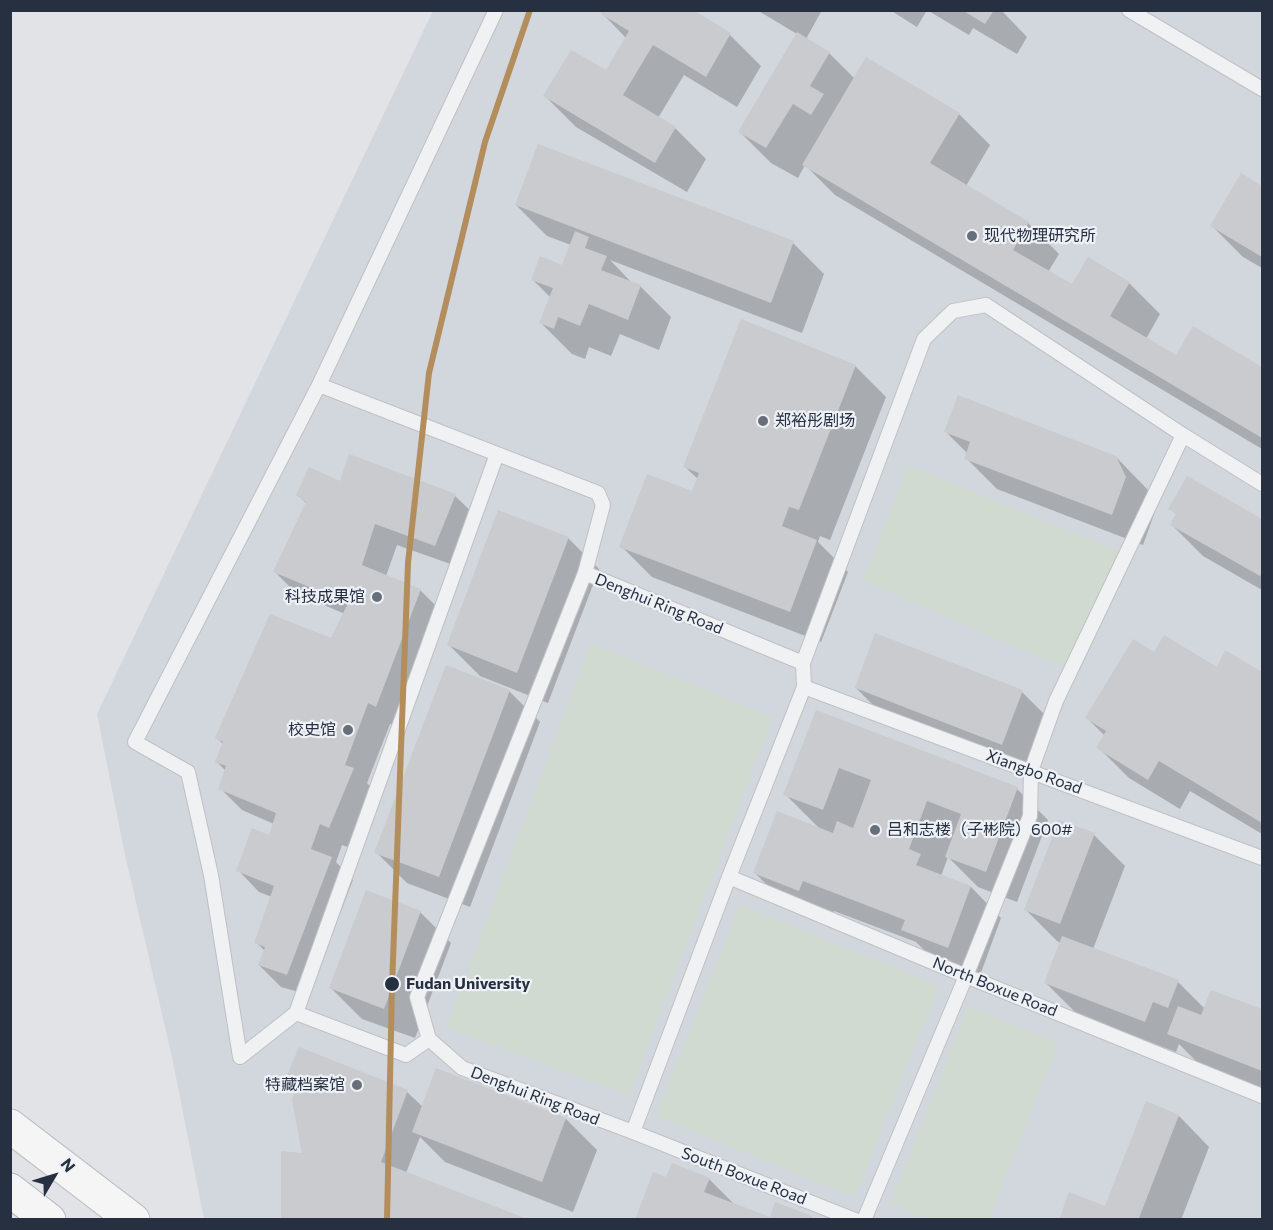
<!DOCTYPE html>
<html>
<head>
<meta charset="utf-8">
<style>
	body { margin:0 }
	#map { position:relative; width:1273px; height:1230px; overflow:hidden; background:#e1e3e6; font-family:Commissioner,sans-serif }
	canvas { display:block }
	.frame { position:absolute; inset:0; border:12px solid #263041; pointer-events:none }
	.north { position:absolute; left:24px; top:1146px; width:60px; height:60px; -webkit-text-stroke:4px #eef1f6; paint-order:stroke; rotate:52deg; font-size:16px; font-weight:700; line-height:24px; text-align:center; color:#263041 }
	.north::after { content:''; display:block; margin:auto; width:21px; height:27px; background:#263041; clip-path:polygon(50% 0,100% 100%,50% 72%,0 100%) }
</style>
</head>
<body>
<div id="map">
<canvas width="1273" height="1230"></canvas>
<div class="frame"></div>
<div class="north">N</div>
</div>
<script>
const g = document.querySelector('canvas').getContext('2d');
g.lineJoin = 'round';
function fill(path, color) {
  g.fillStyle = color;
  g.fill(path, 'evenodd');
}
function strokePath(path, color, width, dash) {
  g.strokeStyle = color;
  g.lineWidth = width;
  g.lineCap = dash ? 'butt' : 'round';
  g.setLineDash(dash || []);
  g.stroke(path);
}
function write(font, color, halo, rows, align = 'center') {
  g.font = font + ' Commissioner,"Noto Sans SC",sans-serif';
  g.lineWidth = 4.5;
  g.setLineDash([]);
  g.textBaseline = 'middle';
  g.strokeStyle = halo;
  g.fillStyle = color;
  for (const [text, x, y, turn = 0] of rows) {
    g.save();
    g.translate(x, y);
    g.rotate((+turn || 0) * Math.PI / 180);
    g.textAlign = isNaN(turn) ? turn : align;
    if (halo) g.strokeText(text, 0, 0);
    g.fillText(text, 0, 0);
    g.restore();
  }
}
const built = new Path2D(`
	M 433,11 L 1262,11 L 1262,1219 L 204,1219 L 172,1057 L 124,850 L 97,714 Z`);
const green = new Path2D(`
	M 908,465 L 1118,551 L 1066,664 L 1056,665 L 863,580 Z
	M 591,643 L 773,717 L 629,1095 L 446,1028 Z
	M 740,905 L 939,986 L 855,1197 L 656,1116 Z
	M 968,1007 L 1058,1043 L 989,1219 L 929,1219 L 891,1204 Z`);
const shadow = new Path2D(`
	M 690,10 L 730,35 L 761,66 L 737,107 L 684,75 L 658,118 L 675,128 L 706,159 L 687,192 L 576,127 L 545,96 L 606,72 L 626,38 L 603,14 Z
	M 757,10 L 822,10 L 806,39 L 829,53 L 855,79 L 959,114 L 990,145 L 966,186 L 1028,223 L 1059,254 L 1048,272 L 1072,286 L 1129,283 L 1160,314 L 1146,339 L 1177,357 L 1194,328 L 1262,368 L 1262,449 L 835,195 L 805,165 L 798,178 L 771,163 L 740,132 L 797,34 Z
	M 890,10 L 927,10 L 917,27 Z
	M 927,10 L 1001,10 L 1027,37 L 1017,54 L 973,28 L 969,35 Z
	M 1242,175 L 1262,187 L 1262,268 L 1243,257 L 1212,226 Z
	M 516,205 L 793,243 L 824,274 L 802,333 L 610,260 L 632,283 L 640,286 L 671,317 L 659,350 L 620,334 L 611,356 L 589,347 L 585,359 L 572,354 L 541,323 L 551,298 L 533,280 L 563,267 L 571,245 L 547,236 Z
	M 855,366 L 886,397 L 830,540 L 820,536 L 818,542 L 848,572 L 821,642 L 652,577 L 621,546 L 693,493 L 698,479 L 685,467 Z
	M 946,432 L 1116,457 L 1147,489 L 1156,509 L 1143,545 L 997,489 L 966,458 L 967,453 Z
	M 350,456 L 455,496 L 477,517 L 456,566 L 397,545 L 386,576 L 420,590 L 442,612 L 398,727 L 390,724 L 367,783 L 375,791 L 351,848 L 342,845 L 336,862 L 353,880 L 309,995 L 281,987 L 259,965 L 265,951 L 256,942 L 272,897 L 259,892 L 238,870 L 270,837 L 274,824 L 242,810 L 220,788 L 226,771 L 217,762 L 224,745 L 217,738 L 331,639 L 345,614 L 296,593 L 275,572 L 307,504 L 298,495 L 341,483 Z
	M 1187,478 L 1262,521 L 1262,590 L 1203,556 L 1172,525 L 1177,515 L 1170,508 Z
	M 568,538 L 599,569 L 548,703 L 480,676 L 449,645 Z
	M 1225,652 L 1262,674 L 1262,834 L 1190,791 L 1180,809 L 1129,778 L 1098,747 L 1105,736 L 1087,718 L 1155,654 L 1217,669 Z
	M 856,688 L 1022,692 L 1053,723 L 1033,775 L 887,719 Z
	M 509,691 L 540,722 L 470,907 L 407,883 L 376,852 Z
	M 816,712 L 1017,789 L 1048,820 L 1017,902 L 978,887 L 948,857 L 941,876 L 971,887 L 1001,918 L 979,978 L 934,960 L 916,942 L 834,911 L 830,921 L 786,904 L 755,873 L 821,830 L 785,794 Z
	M 1094,835 L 1125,866 L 1093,949 L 1178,982 L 1205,1009 L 1212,992 L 1262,1011 L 1262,1089 L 1200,1065 L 1179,1044 L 1176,1052 L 1077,1014 L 1046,983 L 1061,943 L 1057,941 L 1026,910 Z
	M 420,912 L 451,943 L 415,1038 L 362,1019 L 331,988 Z
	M 437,1070 L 566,1119 L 597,1150 L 573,1212 L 445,1162 L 420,1137 L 406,1173 L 304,1154 L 298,1088 L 288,1078 L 407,1092 L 423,1107 Z
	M 1179,1116 L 1209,1147 L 1181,1220 L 1060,1220 L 1106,1208 Z
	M 667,1179 L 709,1179 L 736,1206 L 771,1219 L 811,1218 L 813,1220 L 636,1220 Z`);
const building = new Path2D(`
	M 603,10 L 693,10 L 731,33 L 706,77 L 653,45 L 623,95 L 676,127 L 655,163 L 543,96 L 571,50 L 606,70 L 629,31 L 601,14 Z
	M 962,10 L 994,10 L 985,24 Z
	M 797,32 L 830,52 L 810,86 L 824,94 L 811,115 L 793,104 L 766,148 L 738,132 Z
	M 866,57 L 960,113 L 930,163 L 1029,222 L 1013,250 L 1072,284 L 1088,257 L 1130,282 L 1110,316 L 1176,355 L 1193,326 L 1262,367 L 1262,438 L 802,165 Z
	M 538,144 L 794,241 L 771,303 L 515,205 Z
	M 1241,173 L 1262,186 L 1262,257 L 1210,226 Z
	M 575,231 L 589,237 L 585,248 L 607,256 L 601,270 L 641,285 L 628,320 L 589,304 L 580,326 L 558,317 L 554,329 L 539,323 L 553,288 L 531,280 L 540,256 L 562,265 Z
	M 741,319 L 856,365 L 799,510 L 789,507 L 782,526 L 817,540 L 790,612 L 619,547 L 647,474 L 692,491 L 699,473 L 683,467 Z
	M 958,395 L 1116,456 L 1126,477 L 1112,515 L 964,459 L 970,442 L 944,432 Z
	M 349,454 L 456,494 L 435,546 L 375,524 L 362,565 L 421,589 L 376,707 L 368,703 L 345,765 L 354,768 L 329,828 L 320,824 L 311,849 L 332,857 L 287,975 L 258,965 L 265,947 L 254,943 L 274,886 L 236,871 L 252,828 L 269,835 L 276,813 L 218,789 L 226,766 L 215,762 L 223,742 L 215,738 L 270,614 L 331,638 L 348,603 L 273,572 L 306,502 L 296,495 L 309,467 L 340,481 Z
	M 1187,476 L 1262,519 L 1262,572 L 1260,576 L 1170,525 L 1176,514 L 1168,509 Z
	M 498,510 L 569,537 L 517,673 L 447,645 Z
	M 875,633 L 1023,690 L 1002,745 L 855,688 Z
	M 1164,635 L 1217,667 L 1225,650 L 1262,672 L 1262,823 L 1159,761 L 1148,780 L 1096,748 L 1106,731 L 1085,718 L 1133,639 L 1154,652 Z
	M 446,665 L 510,690 L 439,877 L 374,853 Z
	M 816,710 L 1018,787 L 986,872 L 945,857 L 961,814 L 927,801 L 909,849 L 921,854 L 916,865 L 971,886 L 948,948 L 901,930 L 905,920 L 803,881 L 799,891 L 753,873 L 777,811 L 833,833 L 837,821 L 853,828 L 871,780 L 839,768 L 823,810 L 783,795 Z
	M 1059,820 L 1095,833 L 1060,924 L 1024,910 Z
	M 366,890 L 421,911 L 384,1009 L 329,988 Z
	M 1062,936 L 1179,980 L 1168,1008 L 1153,1002 L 1145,1022 L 1044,983 Z
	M 1211,990 L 1262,1009 L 1262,1071 L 1167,1034 L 1178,1006 L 1201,1015 Z
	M 299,1047 L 408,1090 L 381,1162 L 530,1220 L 281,1220 L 281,1151 L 302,1153 L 292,1100 L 298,1083 L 286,1078 Z
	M 436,1068 L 566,1118 L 542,1182 L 412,1132 Z
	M 1146,1101 L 1179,1115 L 1139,1218 L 1143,1220 L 1059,1220 L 1069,1192 L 1105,1206 Z
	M 672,1163 L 710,1178 L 704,1192 L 770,1217 L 775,1202 L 812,1216 L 811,1220 L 635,1220 L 653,1172 L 666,1177 Z`);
const service = new Path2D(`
	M 496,10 L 319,385 L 598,493 L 603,505 L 585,573
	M 1129,10 L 1262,89
	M 319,385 L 135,742 L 188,772 L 211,875 L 240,1057 L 296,1013 L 406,1055 L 429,1039
	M 803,663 L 585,573 L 417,997 L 429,1039 L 462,1068 L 633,1132 L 729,877 L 804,687 L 803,663 L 924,339 L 953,311 L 986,305 L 1183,435 L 1262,484
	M 804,687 L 1262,858
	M 729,877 L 966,976 L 1262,1096
	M 296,1013 L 497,454
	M 633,1132 L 855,1220
	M 864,1220 L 966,976 L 1030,816 L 1031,771 L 1056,701 L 1183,435`);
const primary = new Path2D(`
	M 10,1126 L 133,1220`);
const trunk = new Path2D(`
	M 10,1190 L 49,1220`);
const metro1 = new Path2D(`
	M 387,1220 L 392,986 L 408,563 L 429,373 L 485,142 L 530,10`);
const markers = [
	[972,236,6,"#676f7b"],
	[763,421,6,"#676f7b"],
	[377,597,6,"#676f7b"],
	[348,730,6,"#676f7b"],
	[875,830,6,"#676f7b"],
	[392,984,8,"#263041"],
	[357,1085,6,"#676f7b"]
];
const poiNames = [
	["现代物理研究所",984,236],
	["郑裕彤剧场‌",775,421],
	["科技成果馆",365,597,"right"],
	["校史馆",336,730,"right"],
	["吕和志楼（子彬院）600#",887,830],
	["特藏档案馆",345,1085,"right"]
];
const streetNames = [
	["Denghui Ring Road",659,604,22],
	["Xiangbo Road",1034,772,20],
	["North Boxue Road",995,987,22],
	["Denghui Ring Road",535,1096,21],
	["South Boxue Road",744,1176,21]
];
const stopNames = [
	["Fudan University",406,984]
];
fill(built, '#d2d6dd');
fill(green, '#d1dad0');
fill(shadow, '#0003');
fill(building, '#c9cbce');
strokePath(service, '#bfc1c4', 16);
strokePath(primary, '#bcc0c4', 35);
strokePath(trunk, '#b3b6bb', 35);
strokePath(service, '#f0f1f3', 14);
strokePath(primary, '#f5f5f6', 33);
strokePath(trunk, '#f5f5f6', 33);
strokePath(metro1, '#b38d5b', 6);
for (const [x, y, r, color] of markers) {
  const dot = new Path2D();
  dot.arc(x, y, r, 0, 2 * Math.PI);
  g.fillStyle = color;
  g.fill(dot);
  strokePath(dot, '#eef1f6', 2);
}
write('16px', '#263041', '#eef1f6', poiNames, 'left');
write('16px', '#263041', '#eef1f6', streetNames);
write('bold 16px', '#263041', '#eef1f6', stopNames, 'left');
</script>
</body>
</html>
